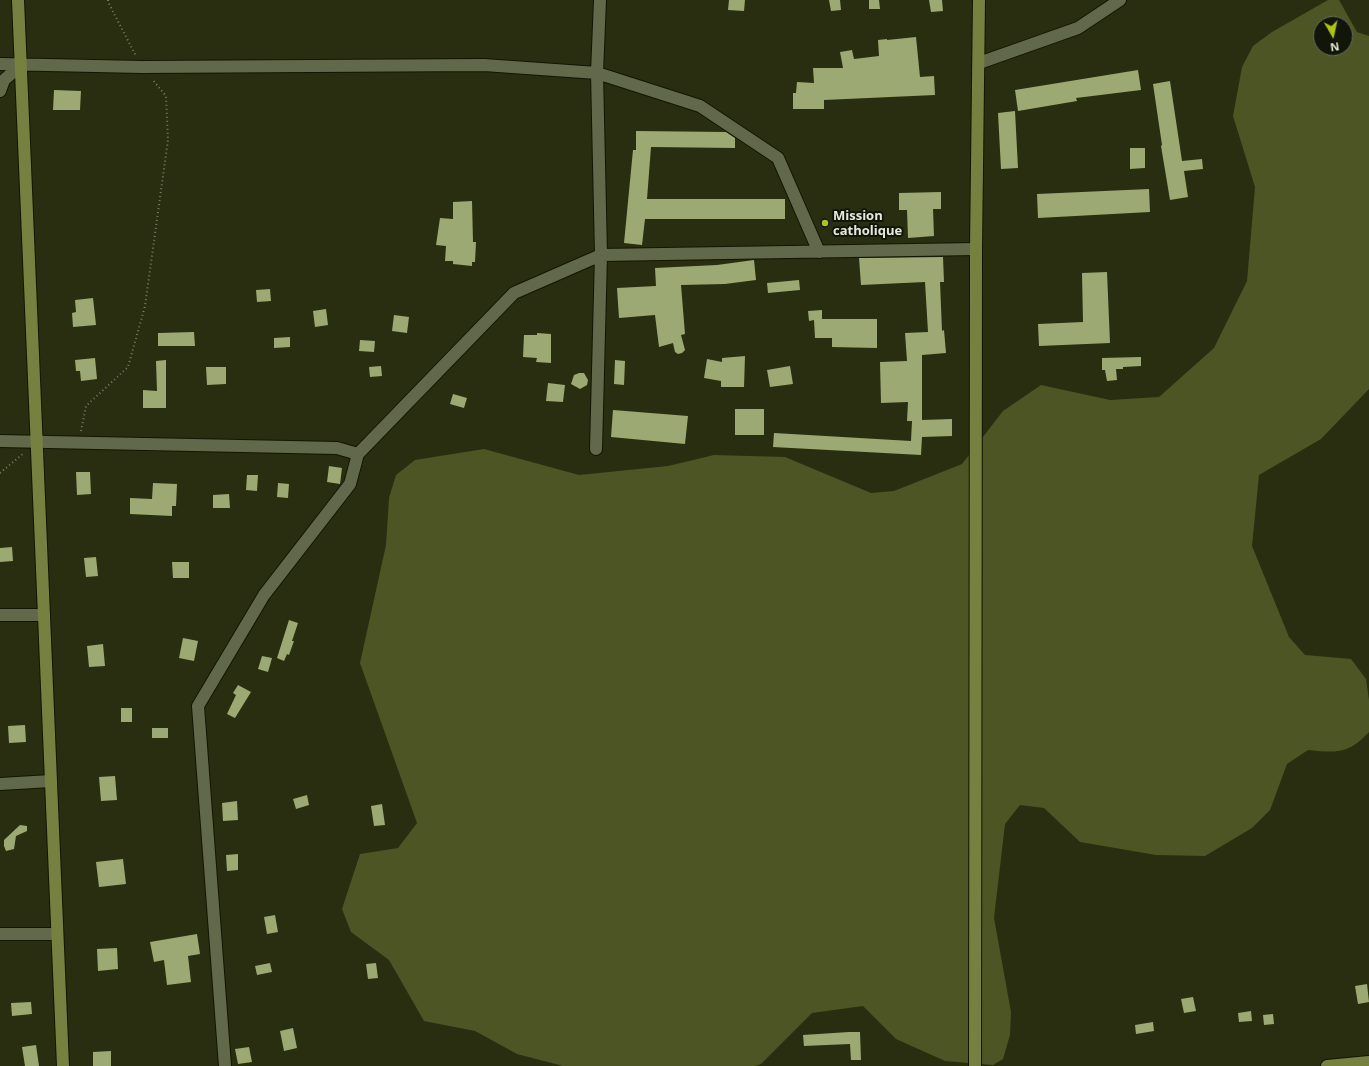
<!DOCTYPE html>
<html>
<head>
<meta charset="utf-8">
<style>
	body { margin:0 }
	#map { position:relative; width:1369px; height:1066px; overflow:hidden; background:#292e11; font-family:"Open Sans",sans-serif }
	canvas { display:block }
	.north { position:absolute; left:1313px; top:16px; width:40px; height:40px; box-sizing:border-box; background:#121509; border:1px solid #666a5c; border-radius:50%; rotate:171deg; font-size:11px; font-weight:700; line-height:16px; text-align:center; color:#e5e9d8 }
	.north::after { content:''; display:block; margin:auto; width:14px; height:18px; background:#aec60b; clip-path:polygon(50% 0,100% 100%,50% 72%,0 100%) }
</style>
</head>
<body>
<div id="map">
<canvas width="1369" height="1066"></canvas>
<div class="north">N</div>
</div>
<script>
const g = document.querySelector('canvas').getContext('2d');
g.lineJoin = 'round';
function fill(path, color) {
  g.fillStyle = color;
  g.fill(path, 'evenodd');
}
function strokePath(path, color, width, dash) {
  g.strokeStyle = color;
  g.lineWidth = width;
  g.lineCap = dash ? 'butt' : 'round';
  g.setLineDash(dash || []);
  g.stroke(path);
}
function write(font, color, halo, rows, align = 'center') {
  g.font = font + ' "Open Sans",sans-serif';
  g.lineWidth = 4;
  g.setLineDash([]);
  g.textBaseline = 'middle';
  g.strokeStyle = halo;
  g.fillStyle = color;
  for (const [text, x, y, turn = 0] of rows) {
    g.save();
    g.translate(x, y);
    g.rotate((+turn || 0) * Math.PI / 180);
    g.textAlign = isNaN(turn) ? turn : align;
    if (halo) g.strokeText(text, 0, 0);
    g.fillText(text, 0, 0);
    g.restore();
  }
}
const green = new Path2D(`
	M 1328,0 L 1339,0 L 1357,32 L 1369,36 L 1369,389 L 1321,439 L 1259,475 L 1252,546 L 1289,637 L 1305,655 L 1351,659 L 1366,679 L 1369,700 L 1369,732 C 1349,754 1336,753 1308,750 L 1287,764 L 1270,810 L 1252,828 L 1205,856 L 1156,855 L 1080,842 L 1044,808 L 1020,805 L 1005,824 L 994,918 L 1011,1012 L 1010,1035 L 1003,1059 L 993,1065 L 945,1061 L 896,1039 L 863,1006 L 812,1013 L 761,1064 L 755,1066 L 563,1066 L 517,1054 L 475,1031 L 424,1021 L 389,960 L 351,932 L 342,909 L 360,854 L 398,848 L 417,823 L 360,663 L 386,545 L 389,498 L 396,475 L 415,460 L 484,449 L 579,475 L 668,466 L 714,455 L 785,457 L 871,493 L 894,491 L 962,464 L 1003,411 L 1041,385 L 1110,400 L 1159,397 L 1214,348 L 1247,281 L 1255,187 L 1233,116 L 1242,67 L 1253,46 L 1272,32 ZM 1321,24 L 1345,24 L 1345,48 L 1321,48 Z`);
const building = new Path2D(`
	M 729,0 L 745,0 L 744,11 L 728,10 Z
	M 829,0 L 840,0 L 841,10 L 831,11 Z
	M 869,0 L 879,0 L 880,9 L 869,9 Z
	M 929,0 L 942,0 L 943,11 L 931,12 Z
	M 916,37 L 920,77 L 934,76 L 935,95 L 824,100 L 824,109 L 793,109 L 793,93 L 796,93 L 797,82 L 814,83 L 813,68 L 843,68 L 840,52 L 852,50 L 854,59 L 879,56 L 878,40 L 887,39 L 887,40 Z
	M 1138,70 L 1141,90 L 1076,98 L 1077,101 L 1018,111 L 1015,90 Z
	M 1170,81 L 1182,161 L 1202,159 L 1203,169 L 1184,171 L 1188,197 L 1170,200 L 1161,146 L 1162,145 L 1153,84 Z
	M 54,90 L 81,91 L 80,110 L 53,110 Z
	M 1015,111 L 1018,168 L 1001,169 L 998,113 Z
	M 636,131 L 726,132 L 735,138 L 735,148 L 651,147 L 647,199 L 785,199 L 785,219 L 645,219 L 642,245 L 624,243 L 633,150 L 636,150 Z
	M 1130,148 L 1145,148 L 1145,168 L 1130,169 Z
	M 1149,189 L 1150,212 L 1038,218 L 1037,194 Z
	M 941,192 L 941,209 L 933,209 L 934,236 L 908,238 L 907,210 L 899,210 L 899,193 Z
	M 472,201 L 473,242 L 476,242 L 475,262 L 472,262 L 472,266 L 453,264 L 453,261 L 445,261 L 446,246 L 436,245 L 440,218 L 453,219 L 453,202 Z
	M 943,257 L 944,282 L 940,282 L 942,331 L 944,330 L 946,353 L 922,355 L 922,420 L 952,419 L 952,436 L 922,437 L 921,455 L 773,447 L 774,433 L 911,441 L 912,421 L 907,421 L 908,402 L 881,403 L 880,362 L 907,361 L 905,333 L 928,332 L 925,282 L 861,285 L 859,258 Z
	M 754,260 L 756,280 L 725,284 L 681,285 L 685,334 L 681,335 L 685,350 L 682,353 L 678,354 L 675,352 L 673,343 L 659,347 L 655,315 L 619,318 L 617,288 L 656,286 L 655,268 L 717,265 Z
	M 1107,272 L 1110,343 L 1039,346 L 1038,324 L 1083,322 L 1082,273 Z
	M 799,280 L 800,290 L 768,293 L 767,283 Z
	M 270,289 L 271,301 L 257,302 L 256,290 Z
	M 93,298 L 96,325 L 73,327 L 72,313 L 76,312 L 75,300 Z
	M 326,309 L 328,325 L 315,327 L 313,311 Z
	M 822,310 L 822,319 L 877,319 L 877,348 L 832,347 L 832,338 L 815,338 L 814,320 L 809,321 L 808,311 Z
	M 394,315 L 409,317 L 407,333 L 392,331 Z
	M 194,332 L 195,346 L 158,346 L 158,333 Z
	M 537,333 L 551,334 L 551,363 L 536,362 L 537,358 L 523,357 L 524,335 L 537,335 Z
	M 290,337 L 290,347 L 274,348 L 274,338 Z
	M 360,340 L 375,341 L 374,352 L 359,351 Z
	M 745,356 L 744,387 L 721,387 L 721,381 L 704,378 L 707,359 L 722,362 L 722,358 Z
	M 1141,357 L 1141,366 L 1123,367 L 1123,369 L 1116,369 L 1117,380 L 1107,381 L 1105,370 L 1102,370 L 1102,358 Z
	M 95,358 L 97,379 L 81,381 L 80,371 L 76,371 L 75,360 Z
	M 166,360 L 166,408 L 143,408 L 143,390 L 157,391 L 156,361 Z
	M 615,360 L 625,361 L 624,385 L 614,384 Z
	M 381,366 L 382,376 L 370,377 L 369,367 Z
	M 790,366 L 793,384 L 770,387 L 767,370 Z
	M 206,367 L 226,367 L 226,384 L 207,385 Z
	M 579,373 L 584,373 L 588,380 L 587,385 L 580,389 L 571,384 L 574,375 Z
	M 548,383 L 565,385 L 563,402 L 546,401 Z
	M 453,394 L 467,398 L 464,408 L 450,404 Z
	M 735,409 L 764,409 L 764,435 L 735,435 Z
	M 613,410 L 688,416 L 685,444 L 611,437 Z
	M 329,466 L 342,468 L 340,484 L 327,482 Z
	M 76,472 L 90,472 L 91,494 L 77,495 Z
	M 247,475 L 258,475 L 257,491 L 246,490 Z
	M 153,483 L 177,484 L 176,506 L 172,506 L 172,516 L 130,514 L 130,498 L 152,499 Z
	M 278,483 L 289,484 L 288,498 L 277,497 Z
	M 229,494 L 230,508 L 213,508 L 213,495 Z
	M 12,547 L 13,561 L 0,562 L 0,548 Z
	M 96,557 L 98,576 L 86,577 L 84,558 Z
	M 172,562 L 189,562 L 189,578 L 173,578 Z
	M 289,620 L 298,623 L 292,641 L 294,641 L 289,655 L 287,654 L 284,661 L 277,658 Z
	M 183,638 L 198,641 L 194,661 L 179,658 Z
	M 103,644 L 105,666 L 89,667 L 87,646 Z
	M 262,656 L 272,658 L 268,672 L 258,669 Z
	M 238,685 L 251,692 L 235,718 L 227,714 L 236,695 L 233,693 Z
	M 121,708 L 132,708 L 132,722 L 121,722 Z
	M 25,725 L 26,742 L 9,743 L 8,726 Z
	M 152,728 L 168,728 L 168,738 L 152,738 Z
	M 115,776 L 117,800 L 101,801 L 99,777 Z
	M 307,795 L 309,805 L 296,809 L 293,799 Z
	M 237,801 L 238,820 L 223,821 L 222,803 Z
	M 382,804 L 385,825 L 374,826 L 371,806 Z
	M 20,825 L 27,826 L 27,831 L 16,836 L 14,849 L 6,851 L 4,846 L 4,840 Z
	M 238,854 L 238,870 L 227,871 L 226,855 Z
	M 123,859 L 126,884 L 99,887 L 96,862 Z
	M 275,915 L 278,932 L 267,934 L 264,917 Z
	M 197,934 L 200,954 L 188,956 L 191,982 L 167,985 L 164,960 L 154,962 L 150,942 Z
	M 117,948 L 118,969 L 98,971 L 97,949 Z
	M 270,963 L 272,972 L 257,975 L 255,966 Z
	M 376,963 L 378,978 L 368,979 L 366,964 Z
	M 1367,984 L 1369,1002 L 1358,1004 L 1355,986 Z
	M 1193,997 L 1196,1011 L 1184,1013 L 1181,999 Z
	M 31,1002 L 32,1014 L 12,1016 L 11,1003 Z
	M 1251,1011 L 1252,1021 L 1239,1022 L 1238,1013 Z
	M 1273,1014 L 1274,1024 L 1264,1025 L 1263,1015 Z
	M 1153,1022 L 1154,1031 L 1136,1034 L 1135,1025 Z
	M 293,1028 L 297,1048 L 284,1051 L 280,1031 Z
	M 849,1032 L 860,1032 L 861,1060 L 851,1060 L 850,1044 L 804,1046 L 803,1035 Z
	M 36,1045 L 39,1066 L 25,1066 L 22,1047 Z
	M 249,1047 L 252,1062 L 238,1064 L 235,1049 Z
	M 111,1051 L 111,1066 L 93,1066 L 93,1052 Z`);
const path = new Path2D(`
	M 108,0 L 108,2 L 136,56
	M 81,431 L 86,406 L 128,367 L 145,306 L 168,140 L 166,96 L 152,79
	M 0,473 L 24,453`);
const street = new Path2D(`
	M 979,63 L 1078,28 L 1120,0
	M 0,64 L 142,67 L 484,65 L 597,73 L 700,106 L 778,158 L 819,252
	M 0,91 L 4,80 L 22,64
	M 0,441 L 337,448 L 358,454
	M 596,449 L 601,255 L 597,73 L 600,0
	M 0,615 L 44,615
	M 0,784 L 51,781
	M 0,934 L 57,934
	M 225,1066 L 198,706 L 264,595 L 350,484 L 358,454 L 514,293 L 601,255 L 976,249`);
const secondary = new Path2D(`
	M 18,0 L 63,1066
	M 975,1066 L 976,249 L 979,0
	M 1327,1066 L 1369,1062`);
const markers = [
	[825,223,4,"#aec60b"]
];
const poiNames = [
	["Mission",833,216],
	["catholique",833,231]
];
fill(green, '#4c5523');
fill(building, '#9da972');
strokePath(street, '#121600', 14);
strokePath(secondary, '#121600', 14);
strokePath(path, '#787d65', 2, [1, 3]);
strokePath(street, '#62694a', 12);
strokePath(secondary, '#768140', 12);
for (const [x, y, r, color] of markers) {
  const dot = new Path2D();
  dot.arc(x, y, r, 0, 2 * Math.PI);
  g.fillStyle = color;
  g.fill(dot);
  strokePath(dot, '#121509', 1.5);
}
write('bold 13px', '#e5e9d8', '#121509', poiNames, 'left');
</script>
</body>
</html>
